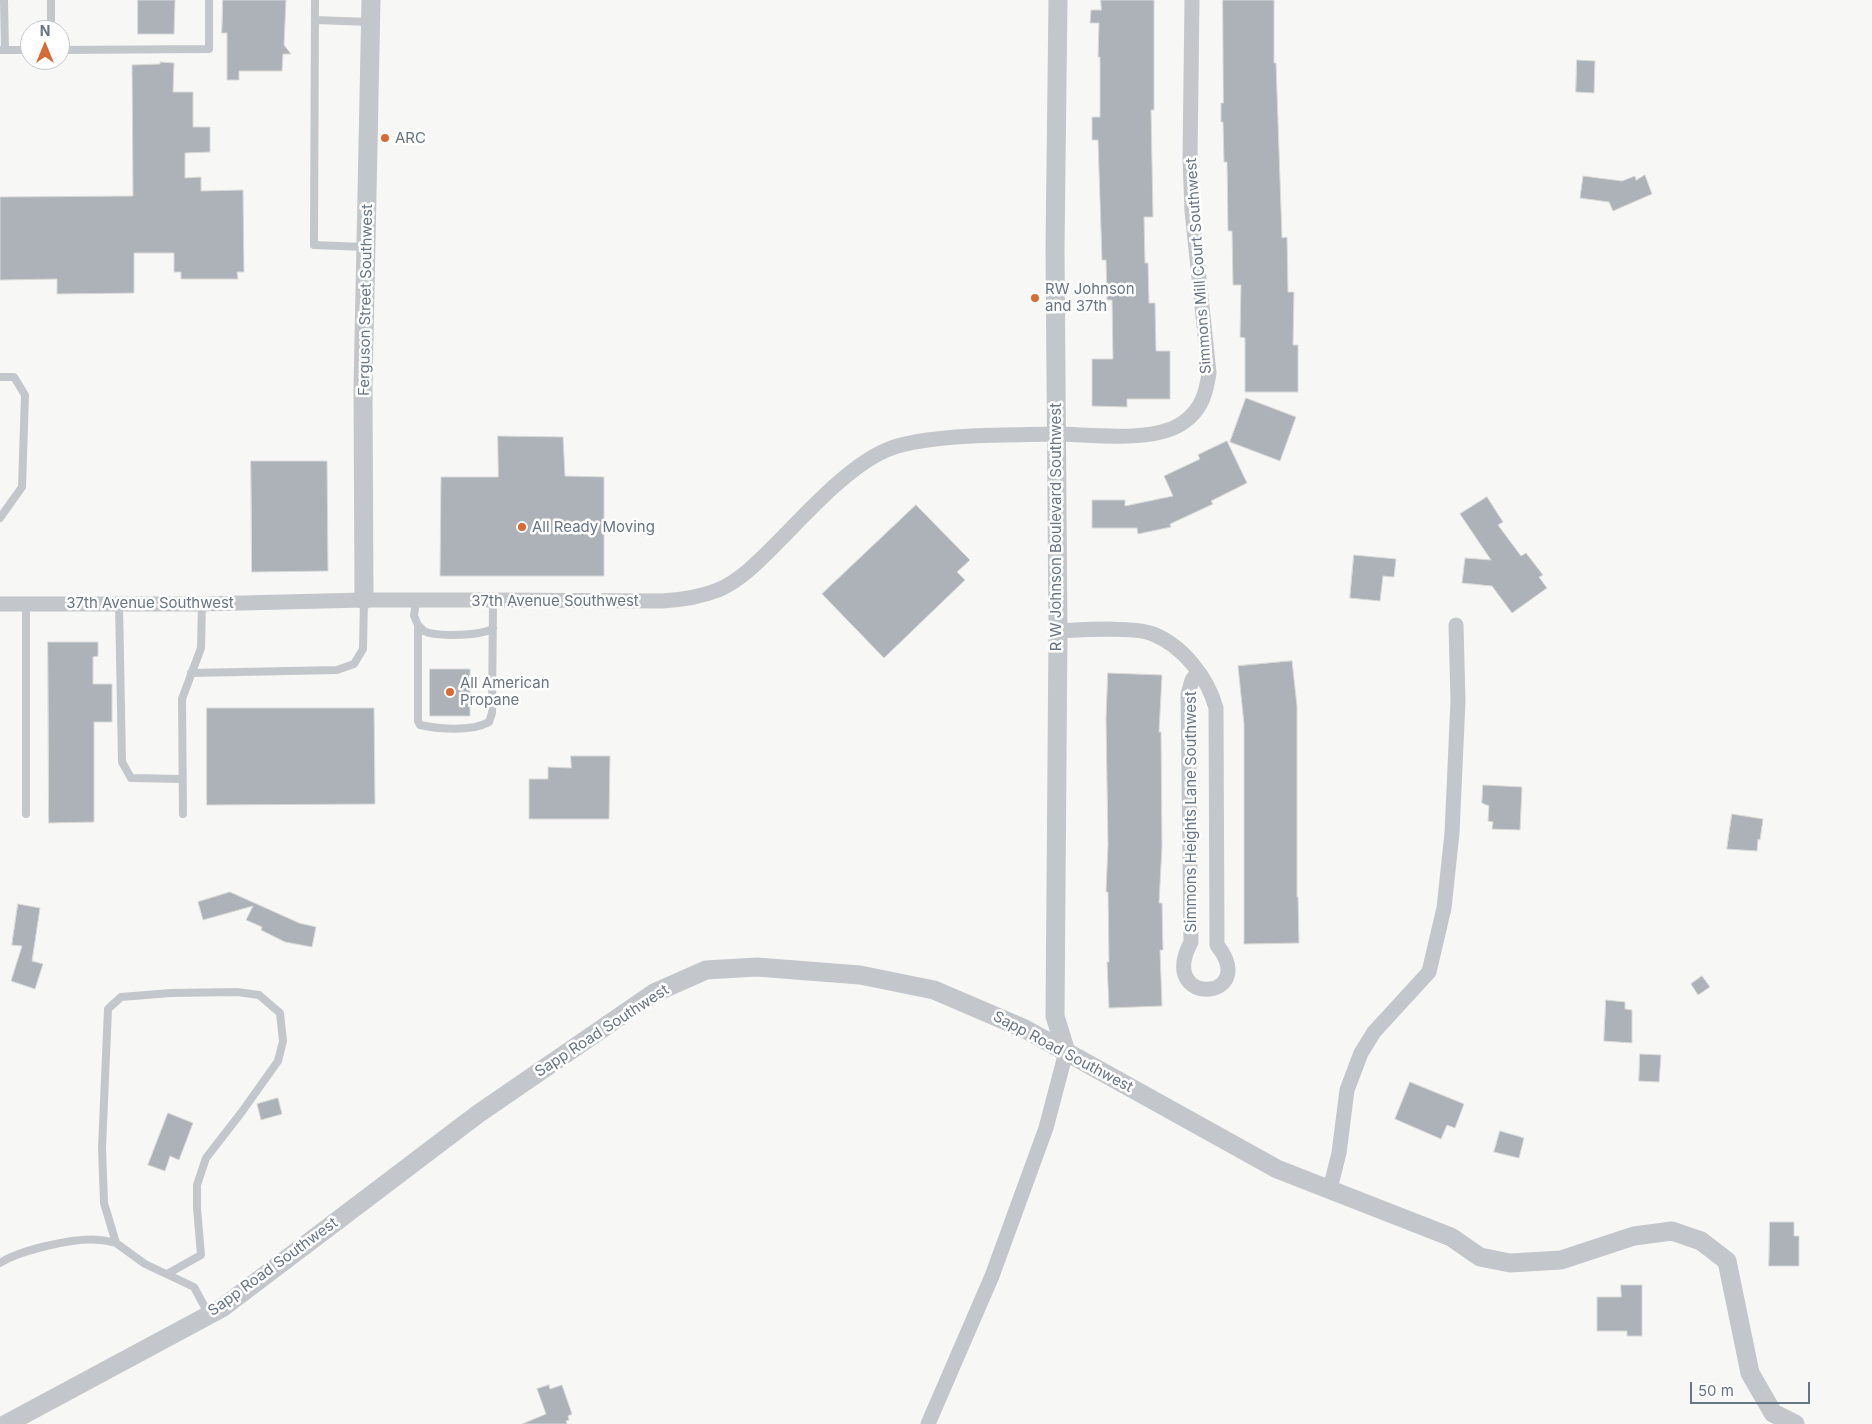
<!DOCTYPE html>
<html>
<head>
<meta charset="utf-8">
<style>
	body { margin:0 }
	#map { position:relative; width:1872px; height:1424px; overflow:hidden; background:#f7f8f5; font-family:Inter,sans-serif }
	canvas { display:block }
	.north { position:absolute; left:20px; top:20px; width:50px; height:50px; box-sizing:border-box; background:#fff; border:1px solid #c3c8ce; border-radius:50%; rotate:0deg; font-size:14px; font-weight:700; line-height:20px; text-align:center; color:#687584 }
	.north::after { content:''; display:block; margin:auto; width:18px; height:22px; background:#da6933; clip-path:polygon(50% 0,100% 100%,50% 72%,0 100%) }
	.scale { position:absolute; left:1690px; top:1382px; width:120px; height:22px; box-sizing:border-box; border:2px solid #687584; border-top:0; padding-left:6px; font-size:15px; line-height:18px; white-space:nowrap; color:#687584; -webkit-text-stroke:4px #fff; paint-order:stroke }
</style>
</head>
<body>
<div id="map">
<canvas width="1872" height="1424"></canvas>
<div class="north">N</div>
<div class="scale">50 m</div>
</div>
<script>
const g = document.querySelector('canvas').getContext('2d');
g.lineJoin = 'round';
function fill(path, color) {
  g.fillStyle = color;
  g.fill(path, 'evenodd');
}
function strokePath(path, color, width, dash) {
  g.strokeStyle = color;
  g.lineWidth = width;
  g.lineCap = dash ? 'butt' : 'round';
  g.setLineDash(dash || []);
  g.stroke(path);
}
function write(font, color, halo, rows, align = 'center') {
  g.font = font + ' Inter,sans-serif';
  g.lineWidth = 5;
  g.setLineDash([]);
  g.textBaseline = 'middle';
  g.strokeStyle = halo;
  g.fillStyle = color;
  for (const [text, x, y, turn = 0] of rows) {
    g.save();
    g.translate(x, y);
    g.rotate((+turn || 0) * Math.PI / 180);
    g.textAlign = isNaN(turn) ? turn : align;
    if (halo) g.strokeText(text, 0, 0);
    g.fillText(text, 0, 0);
    g.restore();
  }
}
const building = new Path2D(`
	M 138,0 L 175,0 L 174,34 L 138,34 Z
	M 223,0 L 286,0 L 284,45 L 291,54 L 283,54 L 282,71 L 239,71 L 239,80 L 227,80 L 227,33 L 222,33 Z
	M 1101,0 L 1154,0 L 1154,110 L 1151,110 L 1153,217 L 1144,217 L 1145,263 L 1148,263 L 1149,303 L 1155,303 L 1156,351 L 1170,351 L 1170,399 L 1127,399 L 1127,407 L 1092,406 L 1092,359 L 1113,359 L 1112,300 L 1107,300 L 1106,260 L 1102,260 L 1098,140 L 1092,140 L 1092,117 L 1100,117 L 1100,57 L 1098,57 L 1099,23 L 1090,23 L 1091,10 L 1101,10 Z
	M 1223,0 L 1274,0 L 1274,63 L 1276,63 L 1282,238 L 1287,237 L 1288,292 L 1294,292 L 1293,345 L 1298,345 L 1298,392 L 1245,392 L 1245,338 L 1240,337 L 1241,285 L 1233,285 L 1232,231 L 1228,231 L 1227,162 L 1224,162 L 1223,122 L 1221,122 L 1221,103 L 1223,103 Z
	M 1577,60 L 1595,61 L 1594,93 L 1576,92 Z
	M 160,62 L 174,63 L 173,92 L 193,92 L 193,127 L 210,127 L 210,152 L 185,153 L 185,178 L 201,177 L 201,191 L 243,190 L 244,272 L 237,272 L 238,279 L 181,279 L 181,272 L 174,272 L 174,253 L 134,253 L 134,293 L 57,294 L 57,279 L 0,280 L 0,197 L 133,196 L 132,65 L 160,64 Z
	M 1645,175 L 1652,194 L 1613,211 L 1609,202 L 1580,198 L 1583,176 L 1622,181 L 1635,176 L 1636,180 Z
	M 1246,398 L 1296,417 L 1280,461 L 1230,442 Z
	M 498,436 L 563,437 L 565,476 L 604,477 L 604,576 L 440,576 L 441,477 L 498,477 Z
	M 1227,441 L 1247,483 L 1211,501 L 1213,504 L 1170,524 L 1171,527 L 1138,534 L 1137,528 L 1092,528 L 1092,500 L 1125,500 L 1125,506 L 1173,496 L 1164,476 L 1200,459 L 1198,455 Z
	M 251,461 L 327,461 L 328,571 L 252,572 Z
	M 1487,497 L 1503,522 L 1498,525 L 1521,556 L 1526,553 L 1543,575 L 1539,577 L 1547,588 L 1512,613 L 1492,586 L 1462,583 L 1465,558 L 1491,560 L 1460,514 Z
	M 916,505 L 970,560 L 957,572 L 965,580 L 884,658 L 822,594 Z
	M 1354,555 L 1396,559 L 1394,577 L 1383,576 L 1380,601 L 1350,598 Z
	M 48,642 L 98,642 L 98,656 L 93,657 L 93,684 L 112,684 L 112,722 L 94,722 L 94,822 L 49,823 Z
	M 1292,661 L 1297,706 L 1297,897 L 1298,897 L 1299,943 L 1244,944 L 1244,724 L 1238,666 Z
	M 430,669 L 470,669 L 470,716 L 430,716 Z
	M 1108,673 L 1162,675 L 1159,732 L 1161,732 L 1162,847 L 1159,903 L 1162,903 L 1163,950 L 1160,950 L 1162,1006 L 1109,1008 L 1107,962 L 1109,962 L 1108,892 L 1106,892 L 1108,845 L 1106,719 Z
	M 207,708 L 374,708 L 375,804 L 207,805 Z
	M 571,756 L 610,756 L 609,819 L 529,819 L 529,779 L 548,779 L 548,767 L 571,768 Z
	M 1483,785 L 1522,787 L 1520,830 L 1492,829 L 1493,822 L 1488,821 L 1489,806 L 1482,803 Z
	M 1732,814 L 1763,819 L 1760,840 L 1758,839 L 1757,851 L 1727,849 Z
	M 230,892 L 299,923 L 316,927 L 312,947 L 285,942 L 261,930 L 262,927 L 246,920 L 253,906 L 203,920 L 198,902 Z
	M 18,904 L 40,908 L 32,961 L 43,964 L 35,989 L 11,981 L 22,946 L 12,945 Z
	M 1702,976 L 1710,987 L 1698,995 L 1691,984 Z
	M 1606,1000 L 1625,1002 L 1625,1009 L 1632,1010 L 1632,1043 L 1604,1041 Z
	M 1640,1054 L 1661,1055 L 1659,1082 L 1639,1081 Z
	M 1410,1082 L 1464,1104 L 1455,1128 L 1447,1125 L 1441,1139 L 1395,1119 Z
	M 278,1098 L 282,1114 L 261,1120 L 257,1104 Z
	M 168,1113 L 193,1123 L 179,1160 L 170,1156 L 165,1171 L 148,1165 Z
	M 1500,1131 L 1524,1138 L 1519,1158 L 1494,1152 Z
	M 1770,1222 L 1794,1222 L 1794,1236 L 1799,1236 L 1799,1266 L 1769,1266 Z
	M 1621,1285 L 1642,1285 L 1642,1336 L 1627,1336 L 1627,1331 L 1597,1331 L 1597,1297 L 1621,1297 Z
	M 549,1385 L 550,1389 L 562,1385 L 572,1414 L 568,1416 L 569,1420 L 566,1421 L 567,1424 L 522,1424 L 546,1414 L 537,1389 Z`);
const service = new Path2D(`
	M 4,0 L 5,50
	M 51,0 L 51,30
	M 315,0 L 314,245 L 365,247
	M 315,20 L 370,22
	M 0,50 L 30,50
	M 60,50 L 209,49 L 209,0
	M 0,377 L 14,377 L 25,395 L 22,487 L 0,518
	M 416,601 L 414,616 L 418,625 L 418,721 L 420,725 C 439,729 471,732 489,722 L 492,713 L 493,600
	M 26,604 L 26,814
	M 119,604 L 122,762 L 131,778 L 182,779
	M 418,625 C 419,626 423,630 424,631 C 435,637 484,636 493,628
	M 191,673 L 337,670 L 354,664 L 363,649 L 364,600
	M 183,814 L 182,699 L 201,648 L 202,604
	M 0,1263 C 20,1250 76,1237 100,1240 C 105,1240 111,1242 116,1243
	M 167,1274 L 201,1255 L 197,1208 L 197,1185 L 206,1158 L 241,1113 L 278,1061 L 283,1041 L 280,1013 L 259,995 L 237,992 L 171,993 L 121,997 L 108,1009 L 102,1148 L 104,1203 L 116,1243 L 145,1264 L 194,1287 L 209,1315`);
const minor = new Path2D(`
	M 0,604 L 202,604 L 364,600 L 493,600 L 662,601 C 681,600 700,597 718,590 C 741,580 759,561 777,543 C 806,514 850,464 889,449 C 897,445 906,444 915,442 C 960,434 1008,435 1054,434 C 1090,434 1154,444 1184,422 C 1202,409 1206,393 1209,373 L 1192,211 L 1190,159 L 1192,0
	M 1058,631 C 1080,630 1134,626 1153,634 C 1183,646 1208,678 1216,708 L 1217,945 C 1261,1001 1156,1008 1191,942 L 1188,694 L 1192,680 L 1198,672
	M 1330,1189 L 1339,1153 L 1347,1090 L 1361,1053 L 1374,1032 L 1429,972 L 1444,908 L 1452,833 L 1458,701 L 1456,625
	M 928,1424 L 992,1276 L 1046,1128 L 1066,1052`);
const tertiary = new Path2D(`
	M 1058,0 L 1055,249 L 1058,631 L 1055,1016 L 1066,1052
	M 364,600 L 363,388 L 371,0
	M 6,1424 L 222,1308 L 478,1114 L 654,993 L 706,970 L 757,967 L 860,975 L 934,990 L 1025,1029 L 1277,1169 L 1451,1237 L 1480,1257 L 1510,1263 L 1561,1260 L 1634,1236 L 1672,1231 L 1701,1241 L 1727,1261 L 1750,1373 L 1773,1413 L 1795,1424`);
const markers = [
	[385,138,5,"#da6933"],
	[1035,298,5,"#da6933"],
	[522,527,5,"#da6933"],
	[450,692,5,"#da6933"]
];
const poiNames = [
	["ARC",395,138],
	["RW Johnson",1045,289],
	["and 37th",1045,306],
	["All Ready Moving",532,527],
	["All American",460,683],
	["Propane",460,700]
];
const streetNames = [
	["Simmons Mill Court Southwest",1199,266,-94],
	["Ferguson Street Southwest",366,300,-89],
	["R W Johnson Boulevard Southwest",1056,527,-90],
	["37th Avenue Southwest",555,601],
	["37th Avenue Southwest",150,603],
	["Simmons Heights Lane Southwest",1191,812,-90],
	["Sapp Road Southwest",602,1031,-33],
	["Sapp Road Southwest",1063,1052,28],
	["Sapp Road Southwest",273,1267,-36]
];
fill(building, '#acb2b8');
strokePath(building, '#d9d9d7', 1);
strokePath(service, '#c3c6ca', 8);
strokePath(minor, '#c3c6ca', 15);
strokePath(tertiary, '#c3c6ca', 19);
for (const [x, y, r, color] of markers) {
  const dot = new Path2D();
  dot.arc(x, y, r, 0, 2 * Math.PI);
  g.fillStyle = color;
  g.fill(dot);
  strokePath(dot, '#fff', 2);
}
write('15px', '#687584', '#fff', poiNames, 'left');
write('15px', '#687584', '#fff', streetNames);
</script>
</body>
</html>
